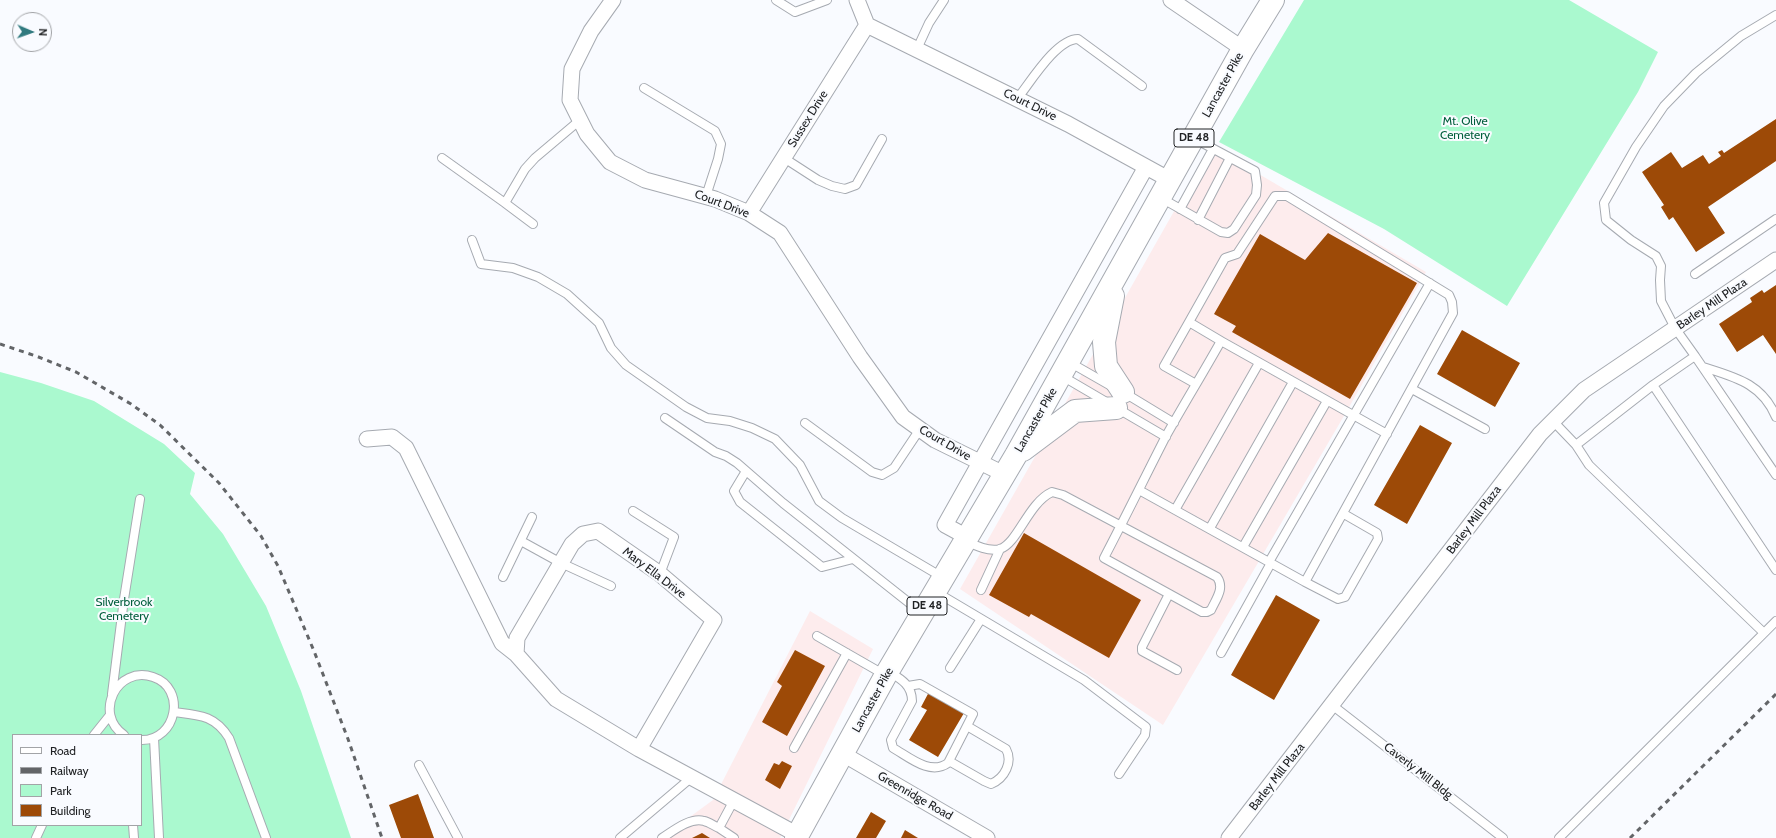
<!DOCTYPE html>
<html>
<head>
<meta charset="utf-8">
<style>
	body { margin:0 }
	#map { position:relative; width:1776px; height:838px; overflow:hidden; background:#f9fbff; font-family:Cabin,sans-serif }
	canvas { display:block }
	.legend { position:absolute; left:12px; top:734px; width:130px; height:92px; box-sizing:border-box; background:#f9fbff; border:1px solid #a2a4a7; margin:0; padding:5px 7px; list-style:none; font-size:12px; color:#202224 }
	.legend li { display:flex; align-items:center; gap:8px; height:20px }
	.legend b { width:20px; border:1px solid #a2a4a7 }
	.north { position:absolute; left:12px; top:12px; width:40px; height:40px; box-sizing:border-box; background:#f9fbff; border:1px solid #a2a4a7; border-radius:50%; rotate:92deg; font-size:11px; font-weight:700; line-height:16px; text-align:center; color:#202224 }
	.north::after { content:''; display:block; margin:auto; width:14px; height:18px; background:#317a7f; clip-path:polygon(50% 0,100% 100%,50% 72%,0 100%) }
</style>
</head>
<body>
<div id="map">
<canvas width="1776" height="838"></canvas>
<ul class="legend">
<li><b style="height:5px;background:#fff"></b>Road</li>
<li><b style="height:5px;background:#636568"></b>Railway</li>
<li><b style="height:11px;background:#aaf9cf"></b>Park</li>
<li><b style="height:11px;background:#9d4a07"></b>Building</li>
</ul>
<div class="north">N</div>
</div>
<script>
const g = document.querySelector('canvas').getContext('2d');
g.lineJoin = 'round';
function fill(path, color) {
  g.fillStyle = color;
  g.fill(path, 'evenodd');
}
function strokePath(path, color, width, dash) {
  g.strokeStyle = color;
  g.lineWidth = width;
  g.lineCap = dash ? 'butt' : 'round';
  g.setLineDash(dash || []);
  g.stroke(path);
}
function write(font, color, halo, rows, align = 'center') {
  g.font = font + ' Cabin,sans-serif';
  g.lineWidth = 4;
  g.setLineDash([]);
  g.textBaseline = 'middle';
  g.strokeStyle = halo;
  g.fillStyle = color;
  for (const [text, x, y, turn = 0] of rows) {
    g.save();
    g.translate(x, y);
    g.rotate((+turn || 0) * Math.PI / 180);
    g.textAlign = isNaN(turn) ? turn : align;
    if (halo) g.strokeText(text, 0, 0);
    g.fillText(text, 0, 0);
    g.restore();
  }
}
const commercial = new Path2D(`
	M 1211,146 L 1426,272 L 1348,409 L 1163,725 L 960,589 Z
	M 810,611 L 873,649 L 780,838 L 661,838 L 713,800 Z`);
const green = new Path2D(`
	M 1304,0 L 1569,0 L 1658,52 L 1638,92 L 1507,306 L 1384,229 L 1219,142 Z
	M 0,372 L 41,383 L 94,401 L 164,444 L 195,473 L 190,494 L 223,534 L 266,606 L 301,691 L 351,838 L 0,838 ZM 13,735 L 141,735 L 141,825 L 13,825 Z`);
const building = new Path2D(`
	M 1776,119 L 1776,161 L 1708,207 L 1725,233 L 1696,252 L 1673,217 L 1669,220 L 1661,207 L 1664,205 L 1642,172 L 1671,152 L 1682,168 L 1703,155 L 1709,164 L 1721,156 L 1718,152 L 1722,150 L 1724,153 Z
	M 1328,233 L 1417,283 L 1350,399 L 1232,332 L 1236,326 L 1214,314 L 1260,234 L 1305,260 Z
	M 1776,285 L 1776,354 L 1763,335 L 1737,352 L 1719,324 L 1752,302 L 1750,298 L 1762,290 L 1764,293 Z
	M 1462,330 L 1520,363 L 1495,407 L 1437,374 Z
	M 1420,425 L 1452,443 L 1407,524 L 1374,505 Z
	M 1024,533 L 1141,600 L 1109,658 L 1031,614 L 1029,617 L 989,595 Z
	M 1276,595 L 1320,620 L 1274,700 L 1231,675 Z
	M 795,650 L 825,666 L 787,736 L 762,722 L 782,686 L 777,682 Z
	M 929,692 L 964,713 L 938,757 L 909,740 L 927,710 L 921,707 Z
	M 782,761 L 792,766 L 780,789 L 765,780 L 774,763 L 779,765 Z
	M 418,794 L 434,838 L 401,838 L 389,805 Z
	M 871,812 L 886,821 L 876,838 L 856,838 Z
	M 905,830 L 918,838 L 901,838 Z
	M 702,833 L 710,838 L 692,838 Z`);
const service = new Path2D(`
	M 776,0 L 795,12 L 827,0
	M 917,49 L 929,23 L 944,0
	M 644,88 L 715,131 L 721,144 L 718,159 L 706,196
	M 1017,99 C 1030,83 1056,39 1078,39 L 1142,86
	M 442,158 L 505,203 L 525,169 L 535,158 L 580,120
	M 784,158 L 818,180 L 832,186 L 845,189 L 856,185 L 882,139
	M 1161,198 L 1221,232 L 1228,233 L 1234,229 L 1256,195 L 1257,185 L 1255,171 L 1195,139
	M 505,203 L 533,224
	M 1180,209 L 1213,149
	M 1198,220 L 1230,158
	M 472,240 L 481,264 L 513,268 L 538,277 L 567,294 L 599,323 L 611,348 L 626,365 L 686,407 L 707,418 L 730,421 L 752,428 L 775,439 L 800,465 L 819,501 L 842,518 L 942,577
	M 1695,274 L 1776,219
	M 1189,322 L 1164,366 L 1196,384
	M 1221,341 L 1387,434
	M 1695,356 L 1675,328 L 1661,301 L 1660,280 L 1661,266 L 1656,256 L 1631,240 L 1606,220 L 1604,203 L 1636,147 L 1664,106 L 1696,73 L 1741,36 L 1776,15
	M 1069,362 L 1111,386
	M 1703,367 C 1734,377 1762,383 1776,417
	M 1062,376 L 1166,437
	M 1653,385 L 1776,570
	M 1412,389 L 1485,429
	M 1123,392 L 1174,423
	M 665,418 L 715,452 L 726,456 L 737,463 L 783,503 L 922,613
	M 1553,421 L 1576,445
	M 805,423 L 872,472 L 882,475 L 894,468 L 920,429
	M 746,471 L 734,491 L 740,502 L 822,567 L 853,559
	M 1175,510 L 1259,363
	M 633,511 L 674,537 L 660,574
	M 1210,528 L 1293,382
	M 521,541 L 561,563 L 611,586
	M 966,541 C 976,546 989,552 1000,549 C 1018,543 1028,503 1052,492 L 1063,495 L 1217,577 C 1225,588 1216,599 1211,610 L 1207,612 L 1202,612 L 1104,558 C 1125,518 1145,477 1166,436 C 1184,404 1203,373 1221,341 L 1189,322 L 1225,258 L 1237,254 L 1275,196 L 1287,196 L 1449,295 L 1452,302 L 1453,313 L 1305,582 L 1139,490
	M 1243,547 L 1327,401
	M 1269,562 L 1430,283
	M 503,577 L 532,517
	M 1305,582 L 1338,599 L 1345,597 L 1378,539 L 1377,533 L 1344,514
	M 981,590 L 1000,549
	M 936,592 L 1084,680 L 1146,727 L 1145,735 L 1119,774
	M 1169,594 L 1142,647 L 1142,651 L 1177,670
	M 1764,633 L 1589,465 L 1576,445 L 1653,385 L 1695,356 L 1776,475
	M 817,636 L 885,675
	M 1221,653 L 1271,563
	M 950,668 L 981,619
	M 888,671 C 901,679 912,685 912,701 L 891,740 L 893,748 C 909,757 930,776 948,763 L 973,714 L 920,684 L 908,686
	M 112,694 L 124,599 L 140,499
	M 1332,705 L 1503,838
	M 174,712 C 199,715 215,715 229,738 L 266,838
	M 94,735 L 110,715
	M 124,735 C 93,714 117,665 153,677 C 187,688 177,741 141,740
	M 154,738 L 159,838
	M 794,748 L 847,653
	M 949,761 L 984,781 L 991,784 C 1005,778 1013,762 1006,749 L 967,726
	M 419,765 L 458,838
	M 133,825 L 134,838
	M 36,838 L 42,825
	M 620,838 L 692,777
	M 662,838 C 673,831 690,817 704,821 C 709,822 714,826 719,828
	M 734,838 L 719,828 L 734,800
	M 1559,838 L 1776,621`);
const minor = new Path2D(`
	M 613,0 L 591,31 L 572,69 L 570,100 L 587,134 L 610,162 L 645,180 L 715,199 L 749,213 L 780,233 L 860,357 L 903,417 L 935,440 L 1004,474
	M 857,0 L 867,25 L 1068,124 L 1170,180
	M 1171,0 L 1243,49
	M 749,213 L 867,25
	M 367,439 L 392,437 L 406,448 L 502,643 L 516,654
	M 598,531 L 660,574 L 714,620 L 639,749 L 556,699 L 516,654 L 517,638 L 572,544 L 583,534 Z
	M 967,537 L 945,525 L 1146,167
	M 639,749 L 798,835
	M 843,754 L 987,838
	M 1229,838 L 1540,434 L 1584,390 L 1776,260`);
const primary = new Path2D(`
	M 1113,296 L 1104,342 L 1106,366 L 1123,392
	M 1023,450 L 1075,411 L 1116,408
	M 796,838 L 888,671 L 1016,455 L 1243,49 L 1273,0`);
const rail = new Path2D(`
	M 0,344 L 36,356 L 76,372 L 131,404 L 160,425 L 219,483 L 261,536 L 278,566 L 314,651 L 348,739 L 382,838
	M 1630,838 L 1776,694`);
const shields = [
	[1194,138,40],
	[927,606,40]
];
const shieldNames = [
	["DE 48",1194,138],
	["DE 48",927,606]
];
const streetNames = [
	["Lancaster Pike",1223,85,-61],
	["Court Drive",1030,105,26],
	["Sussex Drive",808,119,-58],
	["Court Drive",722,204,21],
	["Barley Mill Plaza",1712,304,-34],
	["Lancaster Pike",1036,420,-60],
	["Court Drive",945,443,30],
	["Barley Mill Plaza",1474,520,-53],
	["Mary Ella Drive",654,573,37],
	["Lancaster Pike",873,700,-61],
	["Caverly Mill Bldg",1418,771,38],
	["Barley Mill Plaza",1277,777,-52],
	["Greenridge Road",915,796,30]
];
const parkNames = [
	["Mt. Olive",1465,121],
	["Cemetery",1465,135],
	["Silverbrook",124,602],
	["Cemetery",124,616]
];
fill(commercial, '#fdeced');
fill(green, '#aaf9cf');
fill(building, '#9d4a07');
strokePath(service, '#a6aab1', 10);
strokePath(minor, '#a6aab1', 17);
strokePath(primary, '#a6aab1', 24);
strokePath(service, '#fff', 8);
strokePath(minor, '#fff', 15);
strokePath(primary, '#fff', 22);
strokePath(rail, '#636568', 3, [5, 5]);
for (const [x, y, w] of shields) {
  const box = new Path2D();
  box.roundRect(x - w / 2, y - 9, w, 18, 3);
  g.fillStyle = '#f9fbff';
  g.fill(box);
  strokePath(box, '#202224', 1);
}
write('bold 11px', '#202224', null, shieldNames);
write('12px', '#202224', '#f9fbff', streetNames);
write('12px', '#005e3c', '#f9fbff', parkNames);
</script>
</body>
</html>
